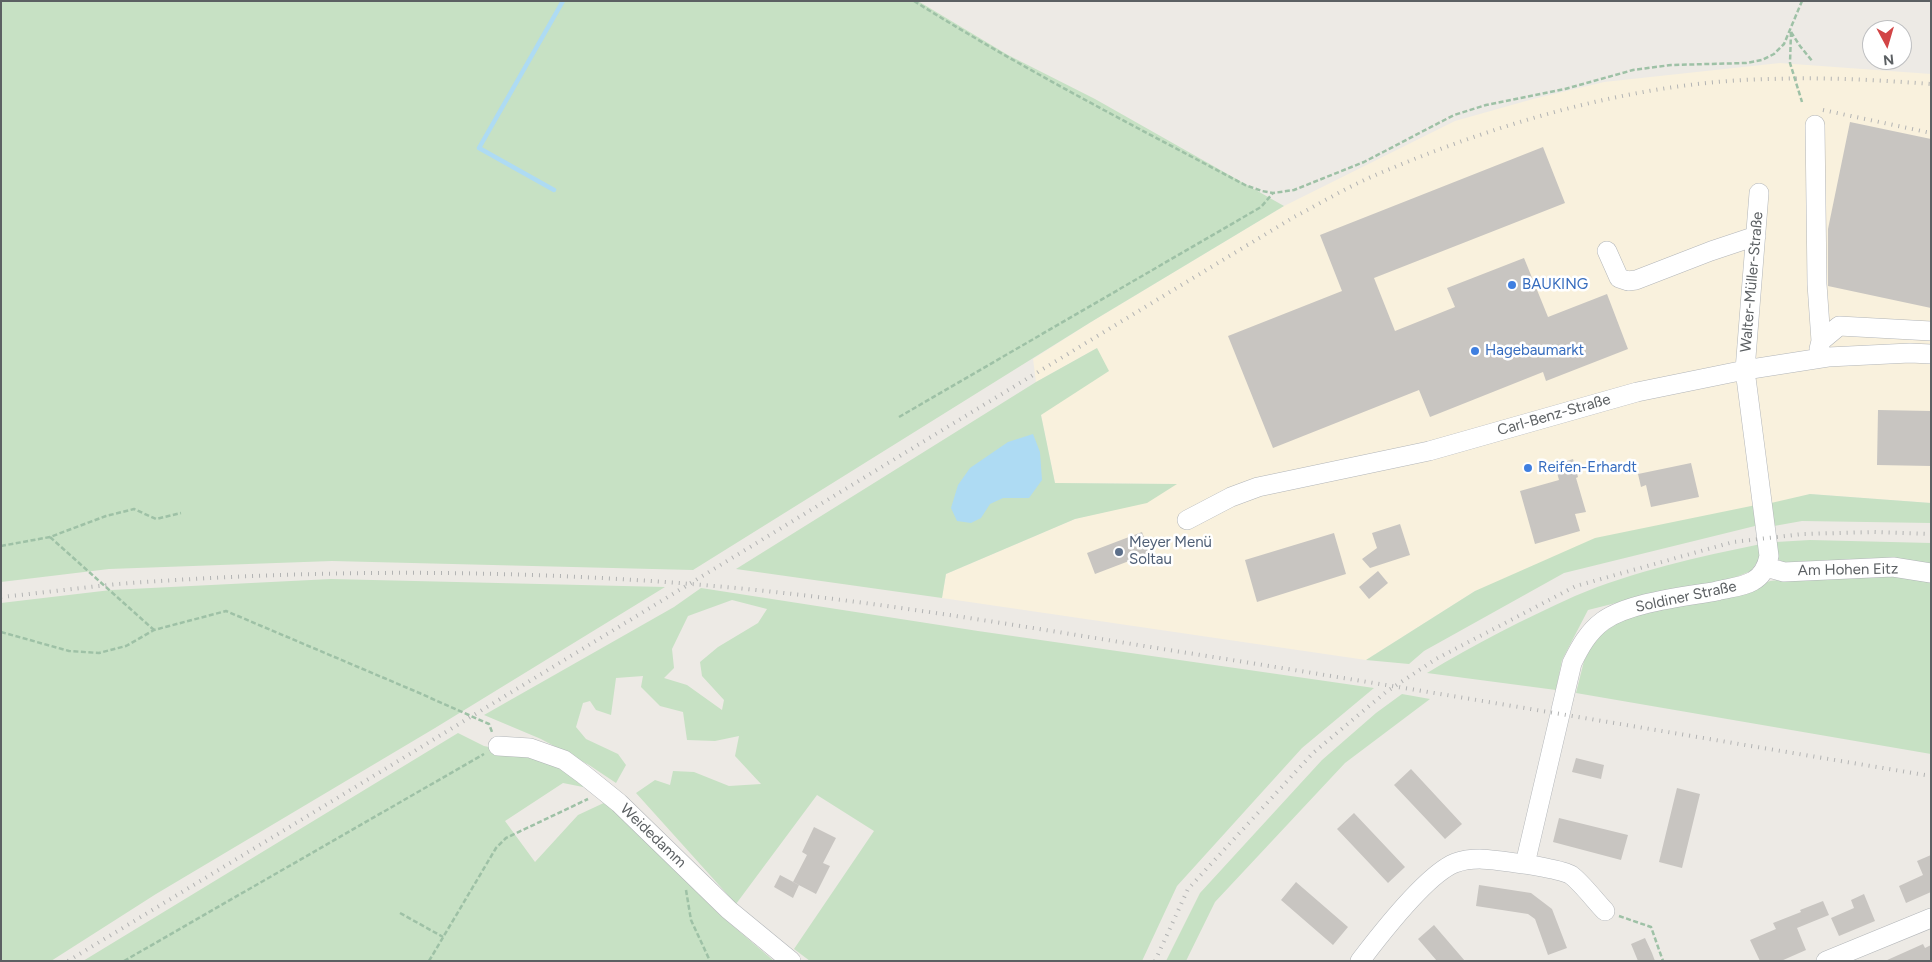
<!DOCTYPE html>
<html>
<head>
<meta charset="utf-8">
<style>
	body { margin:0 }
	#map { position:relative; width:1932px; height:962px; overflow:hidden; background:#edeae5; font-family:Figtree,sans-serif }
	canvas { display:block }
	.frame { position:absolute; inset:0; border:2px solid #5c6063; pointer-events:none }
	.north { position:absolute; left:1862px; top:20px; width:50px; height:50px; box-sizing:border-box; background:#fff; border:1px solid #bebfc1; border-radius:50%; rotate:174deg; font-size:14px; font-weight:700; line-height:20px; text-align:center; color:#5c6063 }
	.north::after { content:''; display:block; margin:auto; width:18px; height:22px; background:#d24546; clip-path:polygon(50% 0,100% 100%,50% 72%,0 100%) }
</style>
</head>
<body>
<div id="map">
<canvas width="1932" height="962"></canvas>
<div class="frame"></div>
<div class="north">N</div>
</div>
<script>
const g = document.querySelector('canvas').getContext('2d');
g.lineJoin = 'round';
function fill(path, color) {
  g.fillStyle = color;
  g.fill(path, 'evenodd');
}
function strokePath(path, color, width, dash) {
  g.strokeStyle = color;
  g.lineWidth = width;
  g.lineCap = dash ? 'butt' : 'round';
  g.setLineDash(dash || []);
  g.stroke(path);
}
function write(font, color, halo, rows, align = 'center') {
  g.font = font + ' Figtree,sans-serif';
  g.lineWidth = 5;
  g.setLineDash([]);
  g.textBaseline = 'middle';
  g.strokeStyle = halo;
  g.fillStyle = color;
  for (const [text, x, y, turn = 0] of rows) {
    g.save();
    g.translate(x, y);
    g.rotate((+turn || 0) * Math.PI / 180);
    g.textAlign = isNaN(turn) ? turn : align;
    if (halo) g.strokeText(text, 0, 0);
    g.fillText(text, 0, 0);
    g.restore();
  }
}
const commercial = new Path2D(`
	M 1780,63 L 1931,74 L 1931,503 L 1810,494 L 1475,591 L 1366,660 L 942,598 L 946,574 L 1075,519 L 1147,502 L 1176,484 L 1055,483 L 1041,415 L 1097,348 L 1036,382 L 1033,359 L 1091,322 L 1284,206 L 1455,121 L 1533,99 L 1604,82 Z`);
const green = new Path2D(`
	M 1,1 L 918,1 L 1008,55 L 1095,99 L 1284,206 L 1091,322 L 693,570 L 332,561 L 109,569 L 1,582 Z
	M 1097,348 L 1109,371 L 1041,415 L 1055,483 L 1177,484 L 1147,503 L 1075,519 L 946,574 L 942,598 L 736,569 L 1036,382 Z
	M 1810,494 L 1931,503 L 1931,523 L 1802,521 L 1774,526 L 1771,503 Z
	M 1756,505 L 1759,525 L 1564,573 L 1424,651 L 1409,664 L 1366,660 L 1475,591 L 1595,538 Z
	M 1810,540 L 1931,543 L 1931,569 L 1790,567 L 1778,559 L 1776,542 Z
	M 1761,544 L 1760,558 L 1751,571 L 1731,579 L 1640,597 L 1588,610 L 1562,660 L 1556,690 L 1427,673 C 1475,644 1524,619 1575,596 C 1634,571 1698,557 1761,544 Z
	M 1856,571 L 1931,576 L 1931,754 L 1576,693 L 1584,661 L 1596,638 L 1620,621 L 1647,610 L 1735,595 L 1770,581 Z
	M 331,579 L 665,587 L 435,728 L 156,894 L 51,961 L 1,961 L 1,603 L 111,590 Z
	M 701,588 L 978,631 L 1374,688 L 1302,748 L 1177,886 L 1142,961 L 810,961 L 794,949 L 874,831 L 817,795 L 736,904 L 636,793 L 655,780 L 670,785 L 673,771 L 694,772 L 729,786 L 761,784 L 735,756 L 739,736 L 715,741 L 687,740 L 683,712 L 660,706 L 641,687 L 643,676 L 616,678 L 611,715 L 596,710 L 590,701 L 583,703 L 576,727 L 586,739 L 618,754 L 626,765 L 616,783 L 589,765 L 541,739 L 484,715 L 674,607 ZM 732,600 L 767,609 L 758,623 L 718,647 L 700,662 L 702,676 L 724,700 L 722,710 L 687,685 L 664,678 L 674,668 L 672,649 L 688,616 Z
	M 1402,694 L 1430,699 L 1345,763 L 1215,902 L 1186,961 L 1166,961 L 1200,893 L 1322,760 L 1376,713 Z
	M 458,733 L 484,746 L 533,756 L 559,764 L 588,782 L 583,787 L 563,783 L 505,821 L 535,862 L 578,815 L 608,801 L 720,915 L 774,961 L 83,961 Z`);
const water = new Path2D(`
	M 1033,434 L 1040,452 L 1042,480 L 1029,498 L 1003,498 L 990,504 L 981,518 L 971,523 L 957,521 L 951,508 L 958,485 L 970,468 L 1008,442 Z`);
const stream = new Path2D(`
	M 554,190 L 479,148 L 563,1`);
const building = new Path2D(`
	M 1850,122 L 1931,139 L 1931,308 L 1828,286 L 1828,229 Z
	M 1543,147 L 1565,203 L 1374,278 L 1395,331 L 1455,307 L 1447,288 L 1524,258 L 1548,317 L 1607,294 L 1628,349 L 1546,381 L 1543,372 L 1430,417 L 1419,390 L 1273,448 L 1228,336 L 1342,291 L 1320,235 Z
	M 1878,410 L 1931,411 L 1931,466 L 1877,465 Z
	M 1573,459 L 1578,477 L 1576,478 L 1586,512 L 1575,514 L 1580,531 L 1535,544 L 1520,491 L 1559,480 L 1555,465 Z
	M 1691,463 L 1699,497 L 1651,507 L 1646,485 L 1641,487 L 1638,474 Z
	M 1400,524 L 1410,555 L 1370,568 L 1362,559 L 1377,548 L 1372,533 Z
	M 1142,532 L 1150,553 L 1095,574 L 1087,553 Z
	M 1334,533 L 1346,574 L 1257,602 L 1245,560 Z
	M 1378,571 L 1388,583 L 1369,599 L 1359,587 Z
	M 1576,758 L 1604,765 L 1601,779 L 1572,772 Z
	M 1411,769 L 1462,824 L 1445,839 L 1394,785 Z
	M 1677,788 L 1700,794 L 1682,868 L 1659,862 Z
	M 1354,813 L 1405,867 L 1388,883 L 1337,829 Z
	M 1559,818 L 1628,835 L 1621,860 L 1553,842 Z
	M 814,827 L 836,838 L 823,863 L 830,866 L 816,894 L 793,882 L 807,855 L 802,852 Z
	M 1931,855 L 1931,892 L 1906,903 L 1899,886 L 1923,875 L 1917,861 Z
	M 780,875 L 799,885 L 793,898 L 774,887 Z
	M 1296,882 L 1348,927 L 1333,945 L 1281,900 Z
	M 1479,885 L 1531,893 L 1552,909 L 1567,948 L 1548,955 L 1535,919 L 1528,914 L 1476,906 Z
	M 1864,894 L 1875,921 L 1839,936 L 1831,918 L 1854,908 L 1851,900 Z
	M 1823,901 L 1829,915 L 1797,928 L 1806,950 L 1781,961 L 1760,961 L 1750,940 L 1776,929 L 1773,923 L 1801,912 L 1800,910 Z
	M 1434,925 L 1465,961 L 1437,961 L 1418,939 Z
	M 1645,938 L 1652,953 L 1655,961 L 1638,961 L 1631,944 Z
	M 1923,944 L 1925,948 L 1931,945 L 1931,961 L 1885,961 Z`);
const path = new Path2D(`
	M 914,1 C 1021,68 1134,126 1245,185 L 1262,191 L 1273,193 L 1294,190 L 1364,162 L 1454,115 L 1486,105 L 1565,89 L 1633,70 L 1671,65 L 1746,63 L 1762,60 L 1774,54 L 1784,44 L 1802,1
	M 1791,32 L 1790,63 L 1802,102
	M 1791,32 L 1800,46 L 1813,62
	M 899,417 L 1261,207 L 1273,193
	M 50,537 L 154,630
	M 1,546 L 50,537 L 106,516 L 134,509 L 156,519 L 181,513
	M 1,632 L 69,651 L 99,653 L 126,646 L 154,630 L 226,611 L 417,692 L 489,724 L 492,732
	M 686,890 L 691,920 L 710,961
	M 400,913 L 443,937
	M 1619,916 L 1651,927 L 1663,961
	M 124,961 L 484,754
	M 429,961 L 496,848 L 506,838 L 588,799`);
const minor = new Path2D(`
	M 1815,125 L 1817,284 L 1821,341
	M 1607,251 L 1619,278 L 1628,281 L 1636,280 L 1711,251 L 1756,236
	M 1819,349 L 1821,341 L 1839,326 L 1931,331
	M 1187,520 L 1231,497 L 1258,487 L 1429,451 L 1637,392 L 1745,370 L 1828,357 L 1910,353 L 1931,354
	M 1766,567 L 1784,572 L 1893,567 L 1931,573
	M 498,746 L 530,748 L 564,760 L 583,774 L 619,803 L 729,910 L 791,961
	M 1525,864 L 1572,663 C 1580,647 1588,632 1603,621 C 1630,602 1684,597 1717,591 C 1728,588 1743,587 1753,581 C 1762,576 1767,566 1769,556 L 1745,370 L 1759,193
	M 1360,961 C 1379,936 1427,874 1455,863 C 1475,856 1495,860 1516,863 C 1526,864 1563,870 1571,875 C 1582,883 1596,902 1605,911
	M 1826,961 L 1931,918`);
const rail = new Path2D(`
	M 1823,110 L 1931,133
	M 1,597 C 40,593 79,588 118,584 C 300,570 483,569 665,582 C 834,594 1002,623 1169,650 C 1423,690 1677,734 1931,776
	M 68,961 C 477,714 885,464 1294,217 C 1321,203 1349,186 1378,174 C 1500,122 1639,81 1772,79 C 1825,77 1878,80 1931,84
	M 1155,961 L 1188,889 L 1313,753 L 1386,692 L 1436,659 L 1576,586 L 1733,542 L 1803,534 L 1874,532 L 1931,534`);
const markers = [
	[1512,285,5,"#3f7fe0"],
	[1475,351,5,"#3f7fe0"],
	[1528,468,5,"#3f7fe0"],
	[1119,552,5,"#5c6f8a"]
];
const streetNames = [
	["Walter-Müller-Straße",1752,282,-85],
	["Carl-Benz-Straße",1554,415,-16],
	["Am Hohen Eitz",1848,570,-1],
	["Soldiner Straße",1686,597,-12],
	["Weidedamm",653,836,44]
];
const shopNames = [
	["BAUKING",1522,285],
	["Hagebaumarkt",1485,351],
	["Reifen-Erhardt",1538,468]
];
const serviceNames = [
	["Meyer Menü",1129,543],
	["Soltau",1129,560]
];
fill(commercial, '#f9f1dd');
fill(green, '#c7e1c4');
fill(water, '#aedbf3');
strokePath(stream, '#aedbf3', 4.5);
fill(building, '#c8c5c1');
strokePath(minor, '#b2b5b8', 20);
strokePath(path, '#9ec1a6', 2.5, [5, 2.5]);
strokePath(minor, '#fff', 19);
strokePath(rail, '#b2b3b3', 4, [1, 6]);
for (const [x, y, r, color] of markers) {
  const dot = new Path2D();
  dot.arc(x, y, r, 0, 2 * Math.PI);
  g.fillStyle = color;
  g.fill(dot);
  strokePath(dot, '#fff', 2);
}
write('15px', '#5c6063', '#fff', streetNames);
write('15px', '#366cbe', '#fff', shopNames, 'left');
write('15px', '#4e5e75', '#fff', serviceNames, 'left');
</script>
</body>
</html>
